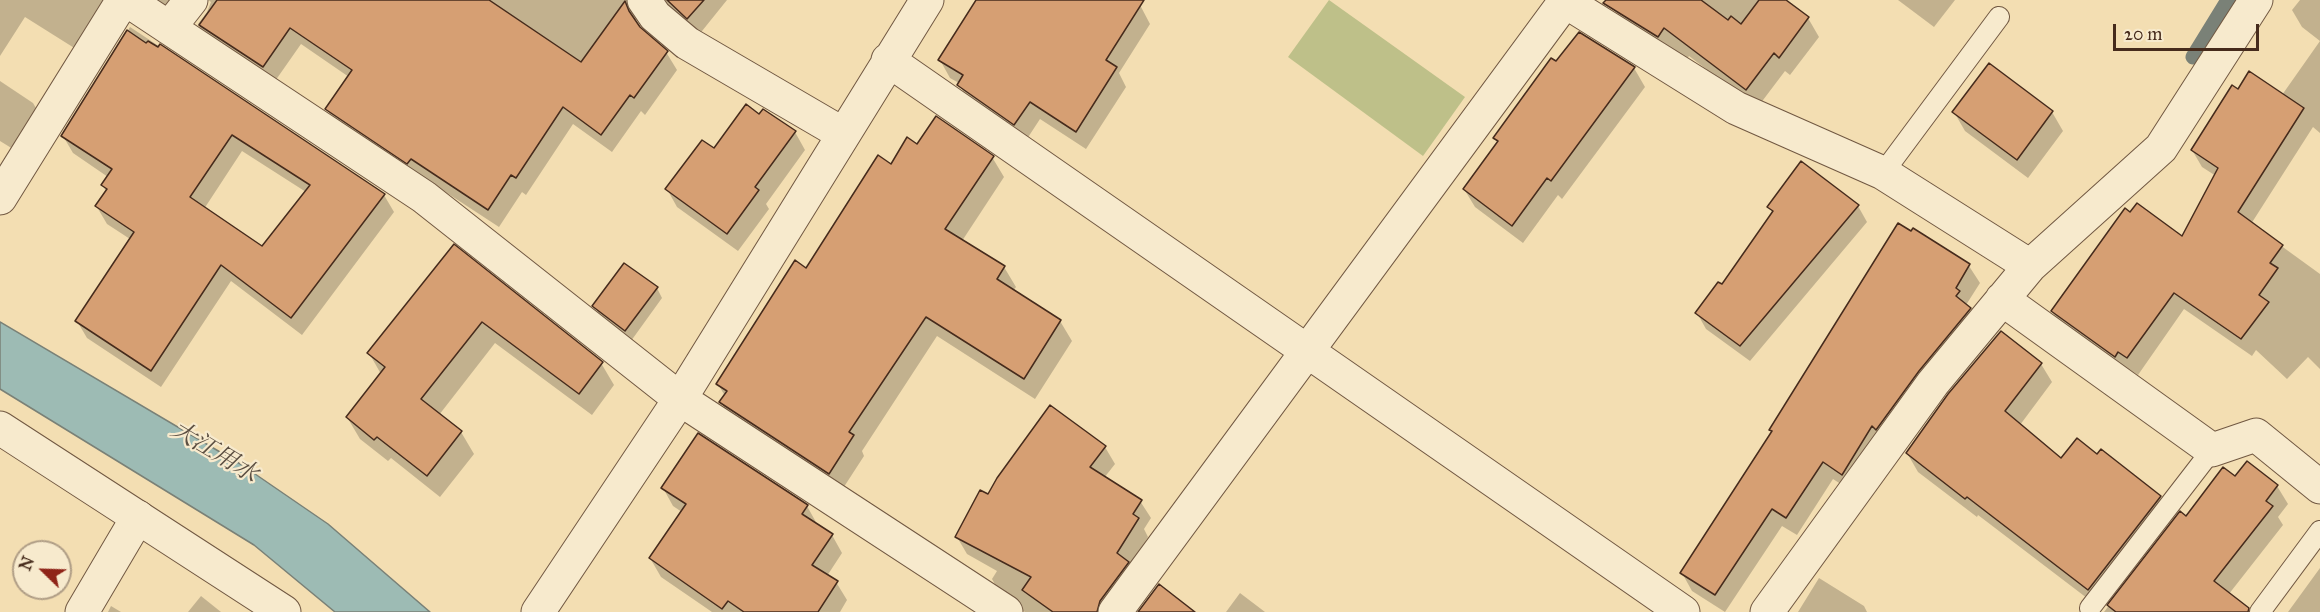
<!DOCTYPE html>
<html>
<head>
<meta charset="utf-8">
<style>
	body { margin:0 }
	#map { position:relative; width:2320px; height:612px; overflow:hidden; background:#f3deb2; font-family:"IM FELL Great Primer",serif }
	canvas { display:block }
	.north { position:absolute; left:12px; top:540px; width:60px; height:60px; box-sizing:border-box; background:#f7eacd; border:2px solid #b09e86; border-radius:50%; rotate:293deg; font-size:16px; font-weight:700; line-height:24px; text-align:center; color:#462b1c }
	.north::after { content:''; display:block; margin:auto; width:21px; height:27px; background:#8f2418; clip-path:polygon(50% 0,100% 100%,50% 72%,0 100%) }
	.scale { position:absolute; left:2113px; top:24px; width:146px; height:27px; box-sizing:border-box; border:3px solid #462b1c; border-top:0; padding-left:8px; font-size:18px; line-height:21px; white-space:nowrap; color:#462b1c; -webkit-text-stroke:4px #f7eacd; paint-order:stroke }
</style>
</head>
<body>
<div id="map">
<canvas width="2320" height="612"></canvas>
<div class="north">N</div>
<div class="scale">20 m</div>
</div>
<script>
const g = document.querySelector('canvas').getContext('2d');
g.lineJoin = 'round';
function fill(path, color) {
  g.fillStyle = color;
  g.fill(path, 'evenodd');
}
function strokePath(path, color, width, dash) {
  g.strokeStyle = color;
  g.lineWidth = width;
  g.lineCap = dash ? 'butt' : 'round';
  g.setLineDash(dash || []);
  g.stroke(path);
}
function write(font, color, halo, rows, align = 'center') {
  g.font = font + ' "IM FELL Great Primer","Noto Serif JP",serif';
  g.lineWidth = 4.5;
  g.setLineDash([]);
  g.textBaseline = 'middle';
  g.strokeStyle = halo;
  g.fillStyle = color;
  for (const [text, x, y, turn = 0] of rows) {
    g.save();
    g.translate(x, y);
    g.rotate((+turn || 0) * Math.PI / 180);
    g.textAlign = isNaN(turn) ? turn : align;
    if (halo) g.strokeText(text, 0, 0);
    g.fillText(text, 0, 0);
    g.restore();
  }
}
const green = new Path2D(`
	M 1329,0 L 1465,97 L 1423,156 L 1288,57 Z`);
const water = new Path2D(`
	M 0,322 L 242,465 L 328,524 L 430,612 L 335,612 L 254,545 L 0,389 Z`);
const shadow = new Path2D(`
	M 0,0 L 130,0 L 87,56 L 25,17 L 0,56 Z
	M 143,0 L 197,0 L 176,20 Z
	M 208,0 L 650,0 L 637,10 L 636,23 L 666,52 L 677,70 L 645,115 L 641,111 L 612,152 L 573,124 L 526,195 L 522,192 L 499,227 L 421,176 L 337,127 L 327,109 L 349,77 L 301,44 L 273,84 L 208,41 L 198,24 L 207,12 L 211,2 Z
	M 659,0 L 727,0 L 698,36 L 681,21 L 664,1 Z
	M 978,0 L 1131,0 L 1140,5 L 1150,24 L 1119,73 L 1126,87 L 1086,149 L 1040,119 L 1025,142 L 969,103 L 959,83 L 950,78 L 940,60 Z
	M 1621,0 L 1784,0 L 1808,18 L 1819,37 L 1790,75 L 1785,71 L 1757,108 L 1689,56 L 1687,59 L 1625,28 L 1614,9 Z
	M 1898,0 L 1955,0 L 1934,27 Z
	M 2300,0 L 2320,0 L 2320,41 L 2302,27 L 2292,10 Z
	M 130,27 L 384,195 L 394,212 L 302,335 L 231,281 L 161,387 L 87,338 L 77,321 L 130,239 L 107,224 L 97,207 L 106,192 L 103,185 L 108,177 L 73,153 L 63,136 ZM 242,151 L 306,192 L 263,248 L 204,209 Z
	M 1590,41 L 1634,68 L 1645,87 L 1562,199 L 1558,195 L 1523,243 L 1475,207 L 1464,189 L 1498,143 L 1495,138 L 1556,63 Z
	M 2320,41 L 2320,133 L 2313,127 L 2251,224 L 2320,274 L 2320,369 L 2308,357 L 2287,379 L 2256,350 L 2252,356 L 2184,309 L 2138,375 L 2129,369 L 2125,373 L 2062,328 L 2052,311 L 2183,238 L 2216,176 L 2202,167 L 2192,150 L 2238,91 L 2282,95 Z
	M 0,81 L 33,103 L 43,120 L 21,154 L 0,141 Z
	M 1954,112 L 2052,112 L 2063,131 L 2028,178 L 1965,131 Z
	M 760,116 L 795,132 L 805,150 L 766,204 L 769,209 L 738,251 L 677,207 L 667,189 L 714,150 Z
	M 918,146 L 992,157 L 1004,177 L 962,241 L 1004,267 L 1016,287 L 1013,291 L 1060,321 L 1072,341 L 1035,399 L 937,336 L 862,451 L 864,456 L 840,493 L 733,422 L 721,402 L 725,396 L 718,384 L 891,166 Z
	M 1858,206 L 1867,222 L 1750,361 L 1706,329 L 1697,313 L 1722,286 L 1773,214 L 1769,207 Z
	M 1914,230 L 1969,266 L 1980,283 L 1966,305 L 1980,326 L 1853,492 L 1833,479 L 1797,535 L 1782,526 L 1725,612 L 1692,591 L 1682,573 L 1772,433 L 1771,430 Z
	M 454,246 L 601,363 L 614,385 L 592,415 L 495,343 L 439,415 L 461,432 L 474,454 L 440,497 L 391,458 L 388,461 L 360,439 L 347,417 L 381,374 L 369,353 Z
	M 657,288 L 662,298 L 631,341 L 600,316 L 594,306 Z
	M 2041,364 L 2052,382 L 2020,425 L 2062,460 L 2098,456 L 2160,497 L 2171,516 L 2100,608 L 1978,515 L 1977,517 L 1918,472 L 1907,453 Z
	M 1105,447 L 1115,464 L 1104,478 L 1140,501 L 1151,518 L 1144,529 L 1148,537 L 1130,566 L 1114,612 L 1025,612 L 1002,597 L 992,579 L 997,571 L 967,554 L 957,537 L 989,496 Z
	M 2235,478 L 2277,486 L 2288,504 L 2278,517 L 2283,525 L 2225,599 L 2219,612 L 2104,612 L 2180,513 L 2186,518 Z
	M 663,488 L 807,506 L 817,524 L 832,535 L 842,553 L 827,576 L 836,582 L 847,600 L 840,612 L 712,612 L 661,577 L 650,558 L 682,512 L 673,506 Z
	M 2320,568 L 2320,612 L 2288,612 Z
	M 1819,578 L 1864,606 L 1867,612 L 1798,612 Z
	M 1240,593 L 1265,612 L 1226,612 Z
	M 201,596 L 221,612 L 188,612 Z
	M 111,606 L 121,612 L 108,612 Z`);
const stream = new Path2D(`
	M 2193,57 L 2228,0`);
const building = new Path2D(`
	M 217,0 L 489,0 L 581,62 L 625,1 L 629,11 L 640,27 L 668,51 L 634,98 L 630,95 L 601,135 L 563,107 L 516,178 L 511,175 L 488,210 L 411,159 L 407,164 L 325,109 L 352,70 L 290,28 L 263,67 L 199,25 Z
	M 667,0 L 704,0 L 687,19 Z
	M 976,0 L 1144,0 L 1106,60 L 1117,67 L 1076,132 L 1030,102 L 1014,125 L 957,85 L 963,75 L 938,60 Z
	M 1606,0 L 1701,0 L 1728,20 L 1731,16 L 1741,24 L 1759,0 L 1786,0 L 1809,17 L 1779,58 L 1774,53 L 1746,90 L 1664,28 L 1658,37 L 1603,3 Z
	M 127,30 L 146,43 L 148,41 L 158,47 L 160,44 L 385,194 L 291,318 L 221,265 L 151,371 L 75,321 L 134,232 L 95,206 L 107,189 L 101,185 L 112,169 L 61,136 ZM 232,135 L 310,185 L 262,246 L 190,197 Z
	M 1579,32 L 1635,67 L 1551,181 L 1547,178 L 1512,226 L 1463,189 L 1498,141 L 1493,138 L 1551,58 L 1556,61 Z
	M 1989,63 L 2053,111 L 2017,160 L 1952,112 Z
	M 2249,71 L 2304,108 L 2238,212 L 2283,245 L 2270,263 L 2278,268 L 2259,295 L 2269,302 L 2241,339 L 2174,293 L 2127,358 L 2118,352 L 2115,357 L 2051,311 L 2125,208 L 2130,212 L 2137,203 L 2182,236 L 2218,168 L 2191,150 L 2232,85 L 2238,89 Z
	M 746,104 L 759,114 L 763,109 L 796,131 L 755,187 L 759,190 L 727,234 L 665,189 L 702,140 L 714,148 Z
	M 936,116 L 994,156 L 945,229 L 1005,266 L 997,279 L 1061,320 L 1024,379 L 926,317 L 849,432 L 854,435 L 829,474 L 719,402 L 727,391 L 716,384 L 795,260 L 806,268 L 878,155 L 891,164 L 907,137 L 917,144 Z
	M 1801,161 L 1859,205 L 1740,346 L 1695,313 L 1718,282 L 1722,284 L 1773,211 L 1767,207 Z
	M 1898,223 L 1911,231 L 1913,228 L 1970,264 L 1956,288 L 1960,291 L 1956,296 L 1971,308 L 1919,371 L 1876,430 L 1872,426 L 1842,475 L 1823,462 L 1786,518 L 1772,509 L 1715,595 L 1680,573 L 1772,431 L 1769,430 Z
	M 454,244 L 603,362 L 579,394 L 482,322 L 421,399 L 462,431 L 427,476 L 377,437 L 374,440 L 346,417 L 385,367 L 367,353 Z
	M 624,263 L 658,287 L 625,331 L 592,306 Z
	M 2001,331 L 2042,363 L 2005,411 L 2061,458 L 2077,438 L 2097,454 L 2101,449 L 2161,496 L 2088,590 L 1967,497 L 1965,499 L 1906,453 L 1948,394 Z
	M 1050,405 L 1106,446 L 1090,467 L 1142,500 L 1133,514 L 1139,518 L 1117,553 L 1129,562 L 1100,601 L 1097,612 L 1053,612 L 1022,590 L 1031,577 L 955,537 L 980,490 L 988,494 L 997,478 Z
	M 698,433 L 808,505 L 802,514 L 833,534 L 812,565 L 838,581 L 818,612 L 744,612 L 728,601 L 722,609 L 649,558 L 686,504 L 661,488 Z
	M 2247,461 L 2278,485 L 2266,501 L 2273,506 L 2214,581 L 2249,608 L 2248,612 L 2116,612 L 2107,605 L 2180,511 L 2186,516 L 2223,467 L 2235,476 Z
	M 1159,584 L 1195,612 L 1138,612 Z`);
const service = new Path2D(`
	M 1883,173 L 1999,17
	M 2090,608 L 2212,450
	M 2260,612 L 2320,531`);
const minor = new Path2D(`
	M 127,0 L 424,197 L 680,399 L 1006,612
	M 644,0 L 655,16 L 687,43 L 843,134
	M 1563,0 L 1736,108 L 1883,173 L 2030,266
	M 169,28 L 191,0
	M 888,60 L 1683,612
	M 0,198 L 123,0
	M 2002,299 L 2212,450 L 2256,435 L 2320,487
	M 82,612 L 138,517
	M 538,612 L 680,399 L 927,0
	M 1115,612 L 1566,0
	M 1767,612 L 1933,383 L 2030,266 L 2161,148 L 2256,0`);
const tertiary = new Path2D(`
	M 0,428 L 284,612`);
const waterNames = [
	["大江用水",214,453,31]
];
fill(green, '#bec089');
fill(water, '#9dbbb4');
strokePath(water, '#7a8177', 1.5);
fill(shadow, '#0003');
strokePath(stream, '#7a8177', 15);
fill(building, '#d69f73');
strokePath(building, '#462b1c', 1.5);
strokePath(service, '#715842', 22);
strokePath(minor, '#715842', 35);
strokePath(tertiary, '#715842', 35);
strokePath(service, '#f7eacd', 20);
strokePath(minor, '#f7eacd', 33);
strokePath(tertiary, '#f7eacd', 33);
write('italic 24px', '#5c4f42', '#f7eacd', waterNames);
</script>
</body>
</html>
